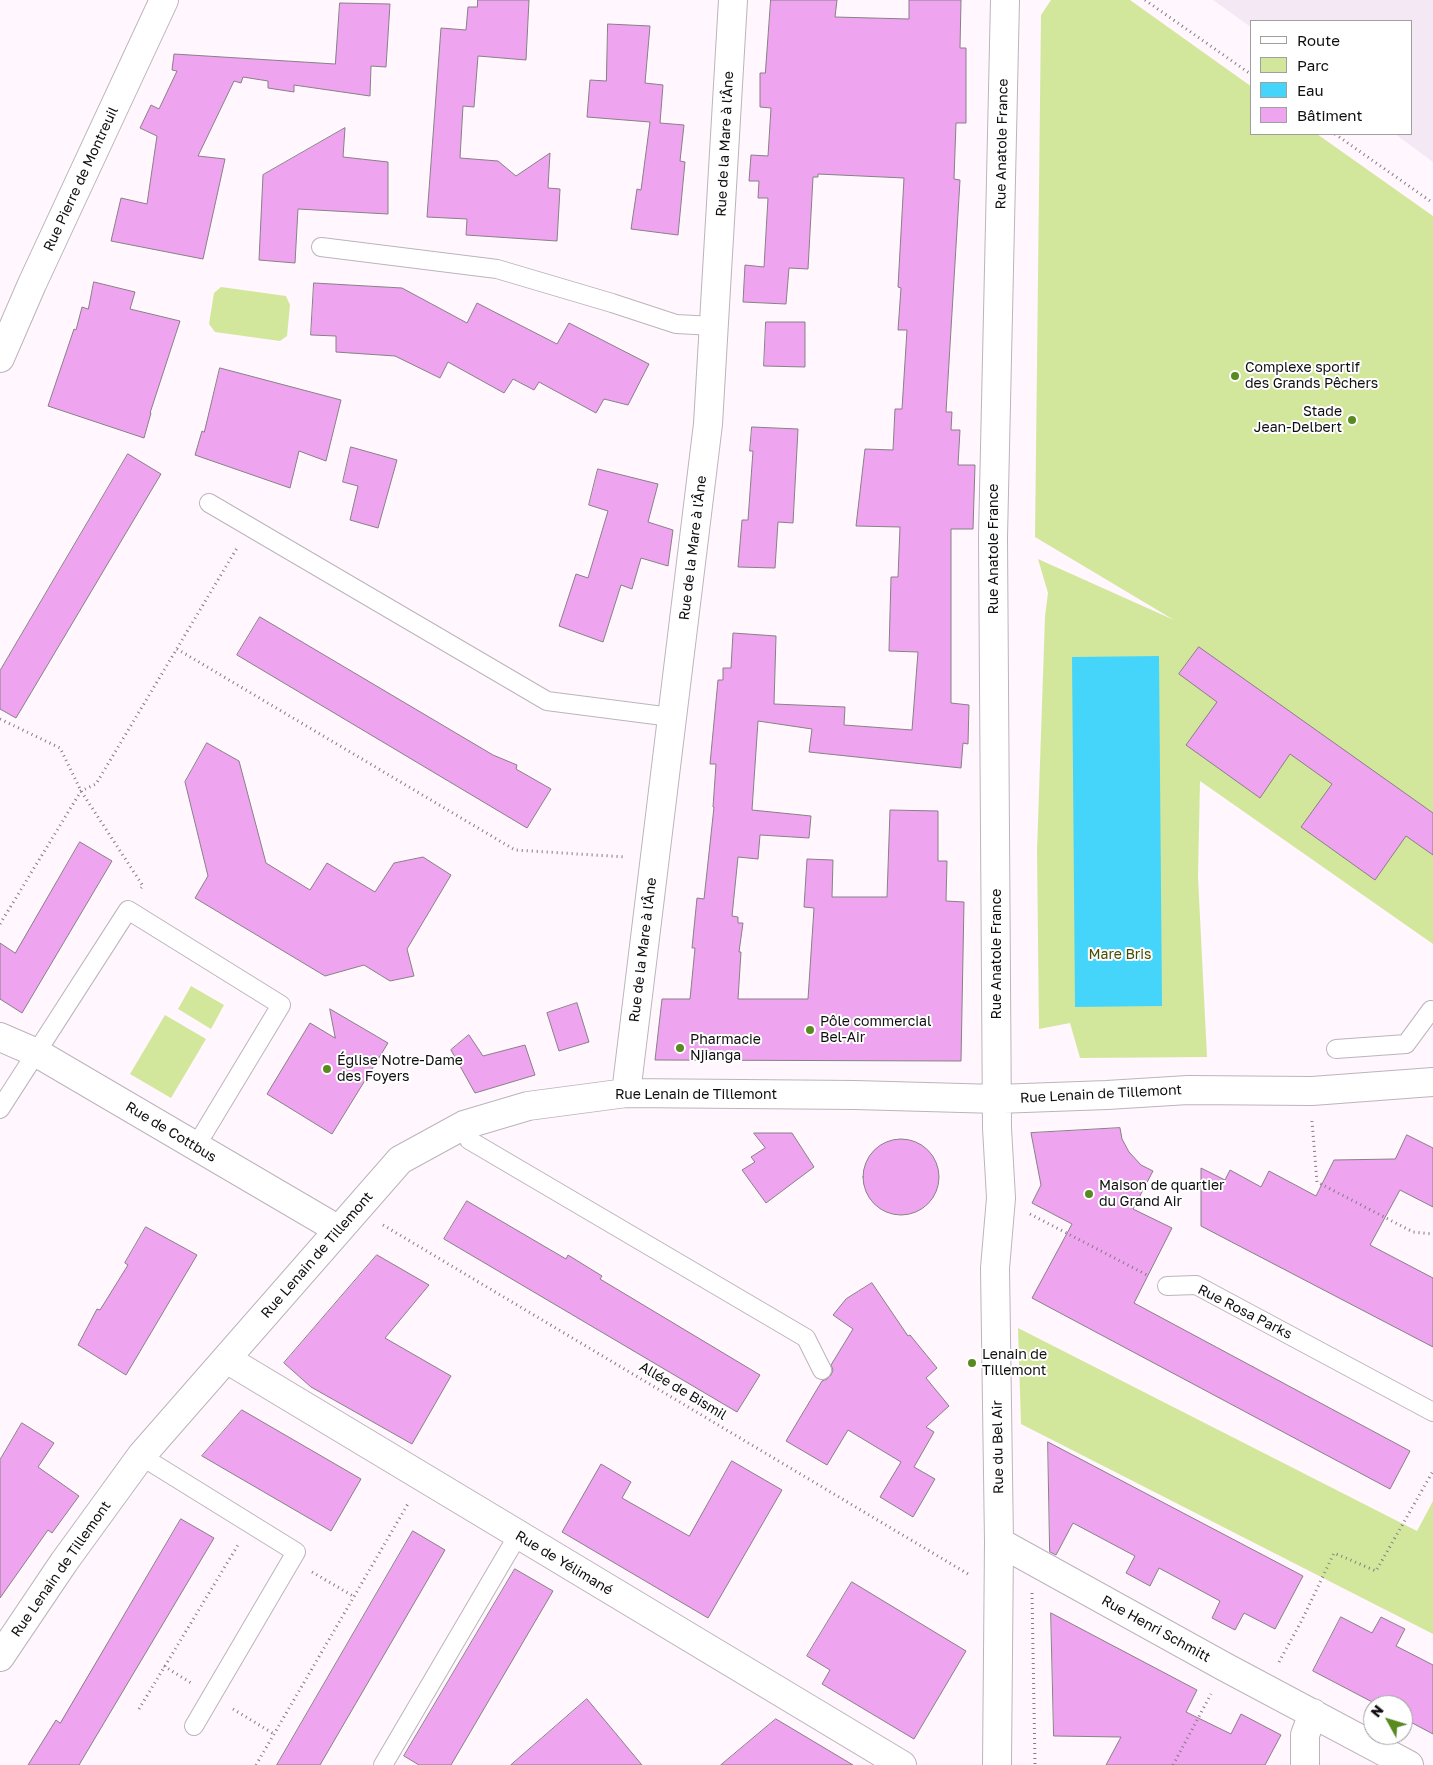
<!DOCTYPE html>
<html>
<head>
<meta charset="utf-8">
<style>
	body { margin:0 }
	#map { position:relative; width:1433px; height:1765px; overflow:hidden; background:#fff6fe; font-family:"Golos Text",sans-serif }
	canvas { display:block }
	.legend { position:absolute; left:1250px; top:20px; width:162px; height:115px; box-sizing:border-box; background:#fff; border:1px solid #9f9f9f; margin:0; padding:6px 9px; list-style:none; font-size:15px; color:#100e10 }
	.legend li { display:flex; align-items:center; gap:10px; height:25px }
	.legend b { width:25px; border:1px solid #9f9f9f }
	.north { position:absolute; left:1363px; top:1695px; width:50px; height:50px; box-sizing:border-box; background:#fff; border:1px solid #9f9f9f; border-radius:50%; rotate:309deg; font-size:14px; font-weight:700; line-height:20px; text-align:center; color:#100e10 }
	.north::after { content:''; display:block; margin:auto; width:18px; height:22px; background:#588a21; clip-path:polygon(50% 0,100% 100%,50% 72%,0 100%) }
</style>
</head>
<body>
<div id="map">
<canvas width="1433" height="1765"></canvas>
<ul class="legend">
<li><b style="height:6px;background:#fff"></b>Route</li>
<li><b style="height:14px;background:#d3e79c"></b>Parc</li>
<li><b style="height:14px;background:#45d5fb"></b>Eau</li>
<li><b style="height:14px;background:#eea4ee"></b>Bâtiment</li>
</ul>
<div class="north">N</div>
</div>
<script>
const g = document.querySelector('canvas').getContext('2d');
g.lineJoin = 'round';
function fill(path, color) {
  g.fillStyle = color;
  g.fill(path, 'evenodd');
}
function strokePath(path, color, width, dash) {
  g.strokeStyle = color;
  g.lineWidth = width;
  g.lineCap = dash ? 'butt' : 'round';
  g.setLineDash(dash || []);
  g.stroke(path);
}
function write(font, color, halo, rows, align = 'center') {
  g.font = font + ' "Golos Text",sans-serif';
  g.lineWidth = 4;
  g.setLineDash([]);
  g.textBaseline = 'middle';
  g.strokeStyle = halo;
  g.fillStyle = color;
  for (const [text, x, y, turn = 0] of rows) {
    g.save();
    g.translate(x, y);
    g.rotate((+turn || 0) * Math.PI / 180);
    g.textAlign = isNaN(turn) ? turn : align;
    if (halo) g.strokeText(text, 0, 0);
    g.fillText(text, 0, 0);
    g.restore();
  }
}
const built = new Path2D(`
	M 1213,0 L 1433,0 L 1433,162 L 1395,134 L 1412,134 L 1412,21 L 1252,21 L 1252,28 Z`);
const green = new Path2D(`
	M 1051,0 L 1130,0 L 1252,87 L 1252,134 L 1317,134 L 1433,216 L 1433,944 L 1200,781 L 1198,877 L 1207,1057 L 1080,1058 L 1070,1023 L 1039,1029 L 1037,851 L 1045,616 L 1048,593 L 1038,559 L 1174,620 L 1035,537 L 1041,15 Z
	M 221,287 L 286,296 L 290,305 L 287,336 L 280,341 L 215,332 L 209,324 L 214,293 Z
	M 191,986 L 224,1005 L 211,1029 L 178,1009 Z
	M 165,1015 L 206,1039 L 171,1098 L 130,1074 Z
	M 1018,1328 L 1417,1531 L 1433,1501 L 1433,1634 L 1021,1424 Z`);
const water = new Path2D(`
	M 1159,656 L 1162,1006 L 1075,1007 L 1072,657 Z`);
const building = new Path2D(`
	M 478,0 L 529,0 L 526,60 L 478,56 L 474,107 L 463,106 L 460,158 L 498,161 L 516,176 L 550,153 L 548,188 L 560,189 L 557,241 L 466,235 L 467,219 L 427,217 L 441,28 L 466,30 L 468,7 L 477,7 Z
	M 771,0 L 837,0 L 835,17 L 909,19 L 909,0 L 961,0 L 960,48 L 966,48 L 966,123 L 956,123 L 954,179 L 960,180 L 946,412 L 952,412 L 951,430 L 960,430 L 958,465 L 975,465 L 973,529 L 951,529 L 951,703 L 969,705 L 968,744 L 963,743 L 961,768 L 809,752 L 812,729 L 758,721 L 752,810 L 811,816 L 809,838 L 760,835 L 758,859 L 738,857 L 732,916 L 738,917 L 738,923 L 743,923 L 739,952 L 741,952 L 738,999 L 808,999 L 814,908 L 804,907 L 807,859 L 833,860 L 832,897 L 887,897 L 890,810 L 938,811 L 938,861 L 947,861 L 946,901 L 964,902 L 961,1061 L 655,1060 L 662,999 L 690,999 L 695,948 L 692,948 L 697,898 L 704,899 L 714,807 L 713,807 L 716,764 L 710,764 L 718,680 L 723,680 L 723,668 L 731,668 L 733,633 L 776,636 L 774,704 L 845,707 L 844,725 L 912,730 L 918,652 L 889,651 L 891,577 L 898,577 L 900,527 L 856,526 L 865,449 L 893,450 L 895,409 L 902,409 L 907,330 L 898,330 L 901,288 L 898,287 L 904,178 L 818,174 L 818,177 L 813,177 L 808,269 L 789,268 L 786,304 L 743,302 L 745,265 L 764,267 L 768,198 L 758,198 L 759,181 L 749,181 L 751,155 L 768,156 L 771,108 L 760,107 L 760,73 L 765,73 Z
	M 340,3 L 390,4 L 386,67 L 371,66 L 370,96 L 294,85 L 294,92 L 268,88 L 268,81 L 243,77 L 241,83 L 234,81 L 198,156 L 225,159 L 203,259 L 111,241 L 121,198 L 147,204 L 157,136 L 140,128 L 151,105 L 159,109 L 177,71 L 172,70 L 174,54 L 335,64 Z
	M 608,24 L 650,26 L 645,83 L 663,85 L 660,123 L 684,125 L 680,161 L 685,162 L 678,235 L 631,229 L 637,189 L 641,190 L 650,122 L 587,117 L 590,80 L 606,81 Z
	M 345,128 L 343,157 L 388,162 L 388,214 L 298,209 L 295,263 L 259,260 L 263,175 Z
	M 94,282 L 135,292 L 130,309 L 180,321 L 150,413 L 151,413 L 144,438 L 48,406 L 74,329 L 76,330 L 82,307 L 88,309 Z
	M 314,283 L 402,288 L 467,323 L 477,303 L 557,344 L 569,323 L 649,364 L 628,405 L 604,399 L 596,413 L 539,382 L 534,390 L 513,379 L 504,393 L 448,362 L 440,378 L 395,356 L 336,352 L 336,336 L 311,335 Z
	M 766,322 L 805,322 L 805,367 L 764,366 Z
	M 220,368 L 341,400 L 326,461 L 299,451 L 290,488 L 195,455 L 202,431 L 204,432 Z
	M 752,427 L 798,429 L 793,523 L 778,522 L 775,568 L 738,567 L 742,520 L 748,520 L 753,451 L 750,451 Z
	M 351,447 L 397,460 L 378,528 L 350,520 L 358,486 L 343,482 Z
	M 128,454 L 161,474 L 16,718 L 0,709 L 0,671 Z
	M 598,469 L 658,484 L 648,522 L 673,530 L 668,566 L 641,558 L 632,589 L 621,585 L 603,642 L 559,626 L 576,574 L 588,578 L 608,511 L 589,505 Z
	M 260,617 L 493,755 L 517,765 L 516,769 L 551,789 L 527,828 L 237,655 Z
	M 1199,647 L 1433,813 L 1433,855 L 1406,836 L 1375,880 L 1301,827 L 1332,784 L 1290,754 L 1260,798 L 1186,745 L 1217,702 L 1179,674 Z
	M 207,743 L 239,761 L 266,863 L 310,890 L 327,863 L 375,892 L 394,863 L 423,857 L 451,875 L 407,949 L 414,976 L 390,981 L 364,965 L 325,976 L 195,898 L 208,876 L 185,782 Z
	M 80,842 L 112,861 L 22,1013 L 0,999 L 0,943 L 15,953 Z
	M 577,1003 L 589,1042 L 559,1051 L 547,1013 Z
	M 330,1009 L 388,1043 L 332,1134 L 267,1094 L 310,1023 L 335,1038 Z
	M 469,1035 L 483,1056 L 525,1045 L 535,1075 L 475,1093 L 451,1050 Z
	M 1120,1128 L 1122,1139 L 1129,1152 L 1141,1165 L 1153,1171 L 1133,1209 L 1172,1228 L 1134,1303 L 1410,1451 L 1390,1489 L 1032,1298 L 1072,1224 L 1032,1203 L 1041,1185 L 1031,1133 Z
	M 754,1133 L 792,1133 L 814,1167 L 766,1203 L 742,1170 L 755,1162 L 751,1157 L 765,1148 Z
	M 1407,1135 L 1433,1148 L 1433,1207 L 1400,1190 L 1370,1245 L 1433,1278 L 1433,1347 L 1201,1226 L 1201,1168 L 1225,1180 L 1230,1170 L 1261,1187 L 1269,1171 L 1316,1196 L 1334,1160 L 1395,1159 Z
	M863 1177a38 38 0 1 1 76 0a38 38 0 1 1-76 0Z
	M 467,1201 L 566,1259 L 568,1255 L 602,1276 L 600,1279 L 760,1375 L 737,1412 L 444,1239 Z
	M 146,1227 L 197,1255 L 126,1375 L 78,1345 L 97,1309 L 100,1310 L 128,1265 L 125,1263 Z
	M 377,1255 L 429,1285 L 385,1338 L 451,1376 L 412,1444 L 311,1387 L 284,1363 Z
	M 872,1283 L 908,1336 L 910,1335 L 937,1368 L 926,1378 L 949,1406 L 926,1427 L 934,1432 L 914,1467 L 935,1479 L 913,1517 L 880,1497 L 901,1462 L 848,1430 L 827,1465 L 786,1441 L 822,1381 L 827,1379 L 831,1375 L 833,1370 L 831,1365 L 853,1329 L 833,1315 L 846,1299 Z
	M 242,1410 L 361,1479 L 331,1531 L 202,1456 Z
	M 22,1423 L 54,1443 L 38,1467 L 79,1496 L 52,1533 L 48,1530 L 0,1598 L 0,1460 Z
	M 1048,1442 L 1303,1576 L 1275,1629 L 1244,1613 L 1235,1630 L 1212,1618 L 1220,1601 L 1159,1568 L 1150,1586 L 1126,1573 L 1135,1556 L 1073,1523 L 1056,1555 L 1050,1552 Z
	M 732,1461 L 782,1490 L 708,1618 L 562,1532 L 601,1464 L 631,1482 L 622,1498 L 689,1536 Z
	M 181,1519 L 214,1538 L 79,1765 L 28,1765 L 56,1720 L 60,1723 Z
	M 413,1531 L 445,1550 L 320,1765 L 277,1765 Z
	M 515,1569 L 553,1591 L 451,1765 L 419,1765 L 404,1756 Z
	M 852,1582 L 966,1651 L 914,1739 L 822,1684 L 830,1670 L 807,1656 Z
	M 1051,1613 L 1197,1690 L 1186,1712 L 1231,1734 L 1241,1714 L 1281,1735 L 1265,1765 L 1106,1765 L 1121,1737 L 1054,1736 Z
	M 1341,1617 L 1372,1633 L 1381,1617 L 1405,1629 L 1396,1646 L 1433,1665 L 1433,1734 L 1403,1718 L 1403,1705 L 1378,1705 L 1313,1671 Z
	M 587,1699 L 642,1765 L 511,1765 Z
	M 776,1719 L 853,1765 L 721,1765 Z`);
const path = new Path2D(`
	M 1145,0 L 1252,75
	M 1335,134 L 1433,203
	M 177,649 L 515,850 L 626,857
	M 0,719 L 60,748 L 81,791 L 143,886 L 141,888
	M 0,924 L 81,791 L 96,784 L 237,548
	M 1312,1121 L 1317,1182 L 1413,1232 L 1433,1234
	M 1030,1214 L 1147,1275
	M 383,1225 L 968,1574
	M 312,1572 L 353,1596
	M 1032,1593 L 1035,1765
	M 1279,1662 L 1302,1620 L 1334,1553 L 1376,1571 L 1433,1471
	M 164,1666 L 191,1683
	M 139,1709 L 238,1545
	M 233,1709 L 274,1734
	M 256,1765 L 409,1502
	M 1173,1765 L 1211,1694`);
const service = new Path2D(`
	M 321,247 L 497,269 L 612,303 L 676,324 L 714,326
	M 209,503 L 547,701 L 671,717
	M 1336,1049 L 1406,1044 L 1431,1010
	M 0,1109 L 128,910 L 281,1005 L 196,1146
	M 464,1125 L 469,1140 L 806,1338 L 822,1370
	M 1167,1286 L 1196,1285 L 1433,1412
	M 141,1456 L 296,1552 L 194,1726
	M 383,1765 L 518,1535`);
const minor = new Path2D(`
	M 0,1037 L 37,1053 L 339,1230
	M 626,1093 L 708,424 L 733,0
	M 228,1358 L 238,1366 L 902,1765
	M 999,1542 L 1225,1667 L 1409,1765
	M 0,1657 L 64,1562 L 141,1456 L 400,1160 L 464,1125 L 528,1106 L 626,1093 L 855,1095 L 997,1099 L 1107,1095 L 1188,1090 L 1312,1091 L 1433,1082
	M 997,1765 L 999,1542 L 995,1268 L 1001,1198 L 997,1128 L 993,537 L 1005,0
	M 1305,1765 L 1305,1735 L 1313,1713`);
const secondary = new Path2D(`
	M 0,358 L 32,284 L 164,0`);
const markers = [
	[1235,376,5,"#588a21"],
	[1352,420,5,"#588a21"],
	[810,1030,5,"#588a21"],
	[680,1048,5,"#588a21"],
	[327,1069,5,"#588a21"],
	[1089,1194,5,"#588a21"],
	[972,1363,5,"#588a21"]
];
const streetNames = [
	["Rue de la Mare à l'Âne",725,144,-87],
	["Rue Anatole France",1002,144,-89],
	["Rue Pierre de Montreuil",81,179,-65],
	["Rue de la Mare à l'Âne",693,548,-83],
	["Rue Anatole France",994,549,-90],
	["Rue de la Mare à l'Âne",643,950,-83],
	["Rue Anatole France",997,954,-90],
	["Rue Lenain de Tillemont",1101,1094,-3],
	["Rue Lenain de Tillemont",696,1095],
	["Rue de Cottbus",171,1132,31],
	["Rue Lenain de Tillemont",317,1255,-49],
	["Rue Rosa Parks",1245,1312,27],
	["Allée de Bismil",683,1391,31],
	["Rue du Bel Air",998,1447,-91],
	["Rue de Yélimané",564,1563,31],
	["Rue Lenain de Tillemont",61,1569,-55],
	["Rue Henri Schmitt",1156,1629,29]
];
const poiNames = [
	["Complexe sportif",1245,368],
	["des Grands Pêchers",1245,384],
	["Stade",1342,412,"right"],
	["Jean-Delbert",1342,428,"right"],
	["Pôle commercial",820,1022],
	["Bel-Air",820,1038],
	["Pharmacie",690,1040],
	["Njianga",690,1056],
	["Église Notre-Dame",337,1061],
	["des Foyers",337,1077],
	["Maison de quartier",1099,1186],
	["du Grand Air",1099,1202],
	["Lenain de",982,1355],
	["Tillemont",982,1371]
];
const parkNames = [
	["Mare Bris",1120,955]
];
fill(built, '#f5e8f5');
fill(green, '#d3e79c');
fill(water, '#45d5fb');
fill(building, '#eea4ee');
strokePath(building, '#888087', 1);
strokePath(service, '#bcb4bc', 20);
strokePath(minor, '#bcb4bc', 30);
strokePath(secondary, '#bcb4bc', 30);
strokePath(path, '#817c81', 3, [1, 4]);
strokePath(service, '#fff', 18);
strokePath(minor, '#fff', 28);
strokePath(secondary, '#fff', 28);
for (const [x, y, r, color] of markers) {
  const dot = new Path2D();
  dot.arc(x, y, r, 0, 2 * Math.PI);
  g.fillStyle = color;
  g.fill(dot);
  strokePath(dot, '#fff', 2);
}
write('14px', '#100e10', '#fff', streetNames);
write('14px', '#100e10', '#fff', poiNames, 'left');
write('14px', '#424f00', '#fff', parkNames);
</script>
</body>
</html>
